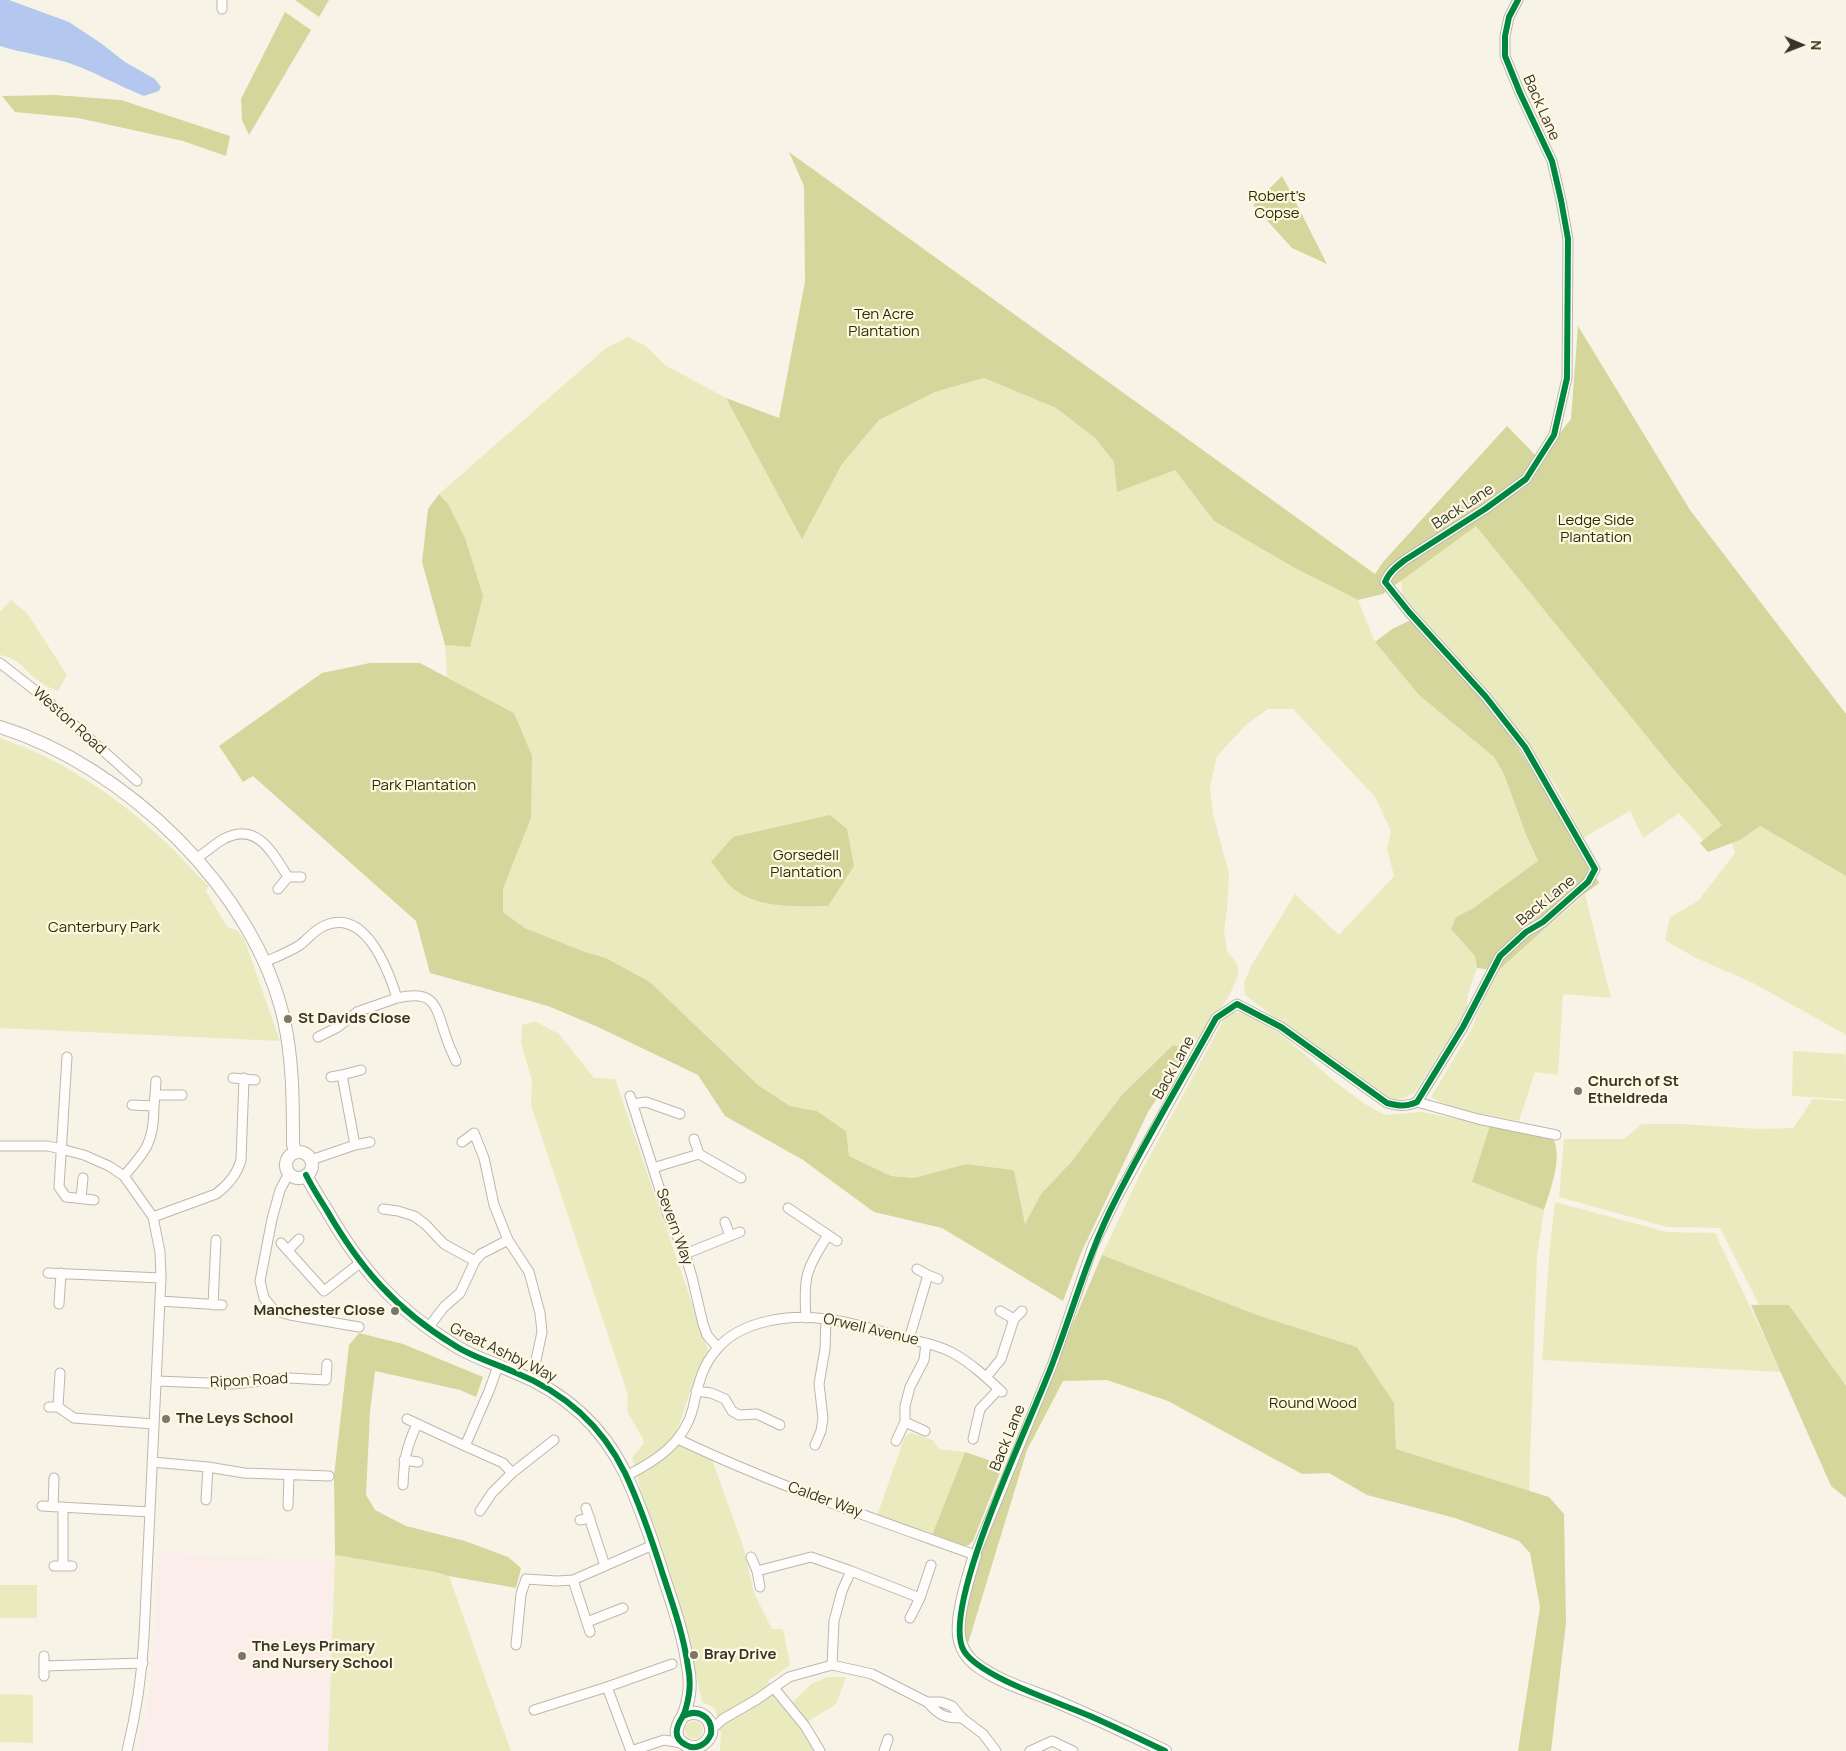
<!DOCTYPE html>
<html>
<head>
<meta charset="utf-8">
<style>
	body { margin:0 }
	#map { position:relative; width:1846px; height:1751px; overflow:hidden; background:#f7f4e7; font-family:Manrope,sans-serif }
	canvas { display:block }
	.north { position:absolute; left:1776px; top:20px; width:50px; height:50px; -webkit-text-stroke:4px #fef9e0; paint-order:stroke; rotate:91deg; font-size:14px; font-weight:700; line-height:20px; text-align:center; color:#36342b }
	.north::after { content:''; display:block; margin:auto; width:18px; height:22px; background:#36342b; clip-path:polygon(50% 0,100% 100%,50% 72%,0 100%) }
</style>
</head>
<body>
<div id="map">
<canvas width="1846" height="1751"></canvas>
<div class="north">N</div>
</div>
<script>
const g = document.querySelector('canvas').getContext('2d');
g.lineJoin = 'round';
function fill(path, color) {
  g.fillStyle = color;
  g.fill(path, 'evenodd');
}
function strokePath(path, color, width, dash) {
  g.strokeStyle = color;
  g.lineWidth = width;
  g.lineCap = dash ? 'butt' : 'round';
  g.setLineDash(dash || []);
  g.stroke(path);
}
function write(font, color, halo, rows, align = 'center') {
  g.font = font + ' Manrope,sans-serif';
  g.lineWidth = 4.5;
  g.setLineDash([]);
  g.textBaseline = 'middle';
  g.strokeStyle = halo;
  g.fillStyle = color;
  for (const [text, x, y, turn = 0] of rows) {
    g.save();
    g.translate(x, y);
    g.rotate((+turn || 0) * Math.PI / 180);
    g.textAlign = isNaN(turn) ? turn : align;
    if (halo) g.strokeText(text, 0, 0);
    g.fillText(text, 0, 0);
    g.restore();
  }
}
const education = new Path2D(`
	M 158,1552 L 217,1556 L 334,1561 L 328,1751 L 137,1751 L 146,1716 L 151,1676 Z`);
const green = new Path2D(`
	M 628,337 L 646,346 L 665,365 L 726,398 L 802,538 L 842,464 L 879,420 L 935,392 L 984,378 L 1056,408 L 1095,438 L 1114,462 L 1175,470 L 1214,521 L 1293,567 L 1358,600 L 1375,642 L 1419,695 L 1494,757 L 1504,774 L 1526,835 L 1538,862 L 1472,909 L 1456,917 L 1451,929 L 1475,956 L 1477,968 L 1468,994 L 1467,1011 L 1415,1092 C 1403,1099 1396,1102 1382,1098 L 1245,995 L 1244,983 L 1251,966 L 1295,894 L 1339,935 L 1394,876 L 1387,849 L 1391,831 L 1375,797 L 1293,709 L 1268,709 L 1247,724 L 1217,756 L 1210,787 L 1213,814 L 1229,874 L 1227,910 L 1224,931 L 1227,951 L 1238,965 L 1238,976 L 1228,998 L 1189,1050 L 1172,1046 L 1072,1161 L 1041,1194 L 1025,1224 L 1014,1170 L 966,1164 L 914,1178 L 891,1176 L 849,1156 L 845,1130 L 817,1111 L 790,1106 L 758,1085 L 650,982 L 606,958 L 585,952 L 525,928 L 503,912 L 503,889 L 531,818 L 514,713 L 447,677 L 445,645 L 470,646 L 448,504 L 439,494 L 606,348 Z
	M 1476,525 L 1670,765 L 1722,825 L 1704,841 L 1679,813 L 1643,838 L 1630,811 L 1583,838 L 1558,789 L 1526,740 L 1495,699 L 1402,595 L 1401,580 Z
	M 11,600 L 27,613 L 67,675 L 58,691 C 52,688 45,686 40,682 C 23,670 23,660 0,655 L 0,612 Z
	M 0,738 C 59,758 114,794 160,837 C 177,852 192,870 209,886 L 206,891 L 227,927 L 238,931 L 245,941 L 280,1041 L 0,1028 Z
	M 1760,826 L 1846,876 L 1846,1035 L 1755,984 L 1694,957 L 1665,940 L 1670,917 L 1698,901 L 1735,853 L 1732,843 L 1740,840 Z
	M 1585,894 L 1611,998 L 1563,994 L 1558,1075 L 1535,1072 L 1519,1121 L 1454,1109 L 1431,1097 L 1471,1030 L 1492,979 L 1498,971 Z
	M 1245,1012 L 1284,1037 L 1309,1058 L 1330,1078 L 1365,1104 L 1385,1115 L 1421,1112 L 1490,1125 L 1472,1182 L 1544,1210 L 1537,1257 L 1529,1491 L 1396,1449 L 1394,1403 L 1357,1347 L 1260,1316 L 1102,1255 L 1141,1172 L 1224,1019 L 1230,1013 Z
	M 535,1021 L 559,1034 L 594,1078 L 615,1079 L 708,1350 L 690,1392 L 676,1434 L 693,1442 L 713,1462 L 743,1546 L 754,1593 L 772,1629 L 783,1629 L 790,1665 L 768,1681 L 778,1701 L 812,1741 L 816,1751 L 720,1751 L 721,1734 L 715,1708 L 702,1702 L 690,1643 L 642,1494 L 632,1458 L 644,1443 L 643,1439 L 627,1411 L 628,1395 L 531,1105 L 532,1081 L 521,1043 L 522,1025 Z
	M 1846,1041 L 1846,1386 L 1789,1305 L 1759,1305 L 1720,1228 L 1667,1227 L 1559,1197 L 1564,1139 L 1624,1139 L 1642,1124 L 1683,1124 L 1758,1129 L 1793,1128 L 1813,1099 L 1845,1101 L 1844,1099 L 1792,1096 L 1793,1051 L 1845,1054 L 1845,1062 Z
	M 1555,1202 L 1667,1232 L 1715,1233 L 1781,1372 L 1542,1360 L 1549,1257 Z
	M 911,1433 L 933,1440 L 939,1449 L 965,1452 L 932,1535 L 877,1516 L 905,1436 Z
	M 335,1555 L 435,1572 L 449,1576 L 511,1751 L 328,1751 Z
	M 0,1585 L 37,1585 L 37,1618 L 0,1618 Z
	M 828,1677 L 846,1677 L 836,1704 L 807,1722 L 793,1702 L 811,1684 Z
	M 0,1694 L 33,1695 L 33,1743 L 0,1742 Z
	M685 1730a9 9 0 1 1 18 0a9 9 0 1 1-18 0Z`);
const forest = new Path2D(`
	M 295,0 L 329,0 L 319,17 Z
	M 285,12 L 311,30 L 249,135 L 242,120 L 241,99 Z
	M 55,95 L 121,100 L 230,136 L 226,156 L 183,141 L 78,118 L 15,112 L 2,96 Z
	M 789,152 L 1375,574 L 1383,562 L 1507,426 L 1539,459 L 1571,419 L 1578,326 L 1690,510 L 1846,714 L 1846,876 L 1760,826 L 1740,840 L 1708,852 L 1700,843 L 1722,825 L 1670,765 L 1476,526 L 1383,594 L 1358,600 L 1293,567 L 1214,521 L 1175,470 L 1117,492 L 1114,462 L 1095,438 L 1056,408 L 984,378 L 935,392 L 879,420 L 842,464 L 802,539 L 726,398 L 779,418 L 805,282 L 804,186 Z
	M 1282,176 L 1288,187 L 1327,264 L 1292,248 L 1253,205 Z
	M 439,494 L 448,504 L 465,538 L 483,596 L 470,647 L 445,645 L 422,562 L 428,509 Z
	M 1413,619 L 1495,712 L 1567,824 L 1599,883 L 1579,898 L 1498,971 L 1477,968 L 1475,956 L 1451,929 L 1456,917 L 1472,909 L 1538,861 L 1526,835 L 1504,774 L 1494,757 L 1419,695 L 1375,642 L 1392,629 Z
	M 370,663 L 420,663 L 514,713 L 532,756 L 531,818 L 503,889 L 503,912 L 525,928 L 585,952 L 606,958 L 650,982 L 758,1085 L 790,1106 L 817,1111 L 846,1131 L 849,1156 L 891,1176 L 914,1178 L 966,1164 L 1014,1170 L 1025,1224 L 1041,1194 L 1072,1161 L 1122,1095 L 1173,1045 L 1189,1050 L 1148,1112 L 1081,1253 L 1063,1301 L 942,1228 L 874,1212 L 803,1160 L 725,1116 L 698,1075 L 598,1027 L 548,1006 L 430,973 L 416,921 L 253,776 L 243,782 L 219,746 L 322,673 Z
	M 830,815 L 847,829 L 854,866 L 828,906 C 799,906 758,909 734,889 C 725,882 719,870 711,862 L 733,837 Z
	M 1490,1125 L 1552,1137 C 1564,1155 1550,1191 1544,1210 L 1472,1182 Z
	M 1102,1255 L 1260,1316 L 1357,1347 L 1394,1403 L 1396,1449 L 1549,1497 L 1564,1514 L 1566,1623 L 1551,1751 L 1518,1751 L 1540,1607 L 1530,1553 L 1519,1541 L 1455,1518 L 1367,1495 L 1329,1473 L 1302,1474 L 1168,1401 L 1107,1380 L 1063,1381 L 1027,1450 L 966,1650 L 962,1630 L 979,1552 L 1001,1492 Z
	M 1751,1305 L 1789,1305 L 1846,1386 L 1846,1498 L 1831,1486 Z
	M 359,1333 L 403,1344 L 483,1377 L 476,1397 L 460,1390 L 375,1371 L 370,1412 L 366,1495 L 375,1510 L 406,1526 L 465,1541 L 508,1557 L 521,1568 L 516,1588 L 449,1576 L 435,1572 L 335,1555 L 334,1476 L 349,1345 Z
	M 965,1452 L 1003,1465 L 973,1541 L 969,1545 L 964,1546 L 932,1535 Z`);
const water = new Path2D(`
	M 0,0 L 9,0 L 69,22 L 102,44 L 125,62 L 155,79 L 161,87 L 159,91 L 144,96 C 119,86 95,72 69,63 C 46,56 23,53 0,46 Z`);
const street = new Path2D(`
	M 222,9 L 222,0
	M 0,663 L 41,695 L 137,781
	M 196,858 C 206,853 213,845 222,840 C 256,820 272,852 288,877 L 278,889
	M 288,877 L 301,877
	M 265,962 C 276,957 289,952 300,945 C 308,939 314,930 324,926 C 365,907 388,969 397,998 C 432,990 435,1002 444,1031 C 447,1041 451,1051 456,1061
	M 318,1037 L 338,1027 L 357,1012 L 397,998
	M 67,1057 L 59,1187 L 66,1197 L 94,1200
	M 331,1077 L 342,1075
	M 233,1078 L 255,1080
	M 155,1095 L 156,1081
	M 630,1096 L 668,1215 L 685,1254 L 692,1277 L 703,1324 L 707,1335 L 718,1348
	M 1417,1102 L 1478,1119 L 1556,1135
	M 633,1104 L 646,1102 L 680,1114
	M 132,1105 L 154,1106 L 155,1095 L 182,1095
	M 694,1139 L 699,1154
	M 355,1145 L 342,1075 L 361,1070
	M 0,1146 L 48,1146 L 61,1149 L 84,1155 L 109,1166 L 124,1176 L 153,1217 L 160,1252 L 161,1278 L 144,1637 C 142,1675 136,1714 127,1751
	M 311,1160 L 355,1145 L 370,1142
	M 653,1168 L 699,1154 L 741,1178
	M 289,1173 L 280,1190 L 272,1219 L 260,1281 L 264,1298 L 274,1310 L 290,1315 L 359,1327
	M 124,1176 C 147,1150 154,1141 154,1106
	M 81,1198 L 83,1178
	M 788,1208 L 828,1235
	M 383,1209 L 398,1211 L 414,1216 L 425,1224 L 444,1244 L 475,1261
	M 153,1217 L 216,1194 C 228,1185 237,1175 241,1160 L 244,1078
	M 725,1222 L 730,1236
	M 508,1240 L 529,1272 L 540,1313 L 542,1332 L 536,1360
	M 281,1243 L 324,1291 L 360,1263
	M 288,1250 L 299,1239
	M 685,1254 L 740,1232
	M 917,1269 L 928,1275
	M 48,1273 L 161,1278
	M 160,1301 L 222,1305
	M 59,1304 L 61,1273
	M 213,1305 L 216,1240
	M 1000,1311 L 1014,1319
	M 806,1318 C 803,1276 806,1270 828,1235 L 837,1241
	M 428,1328 L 444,1307 L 460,1293 L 475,1261 L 481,1254 L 508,1240 L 494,1205 L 484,1158 L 474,1133 L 462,1142
	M 909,1339 L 928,1275 L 938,1279
	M 987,1376 L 1001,1359 L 1014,1319 L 1022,1311
	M 156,1381 L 233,1384 L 289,1378 L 326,1380 L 327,1364
	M 696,1391 L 711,1393 L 725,1399 L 732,1411 L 739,1415 L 757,1414 L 780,1425
	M 49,1407 L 58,1407 L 74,1418 L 154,1424
	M 58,1407 L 60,1373
	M 407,1419 L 465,1446 L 489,1391 L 498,1366
	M 905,1422 L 925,1431
	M 678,1439 C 774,1485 875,1519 975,1555 L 1053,1363 L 1093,1246 L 1116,1199 L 1216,1018 L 1237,1004 L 1281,1027 L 1387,1103 C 1399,1106 1406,1107 1417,1102 L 1463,1027 L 1500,956 L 1526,932 L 1543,922 L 1588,882 L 1595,869 L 1525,747 L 1486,697 L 1409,612 L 1385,582 C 1389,572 1397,566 1405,560 L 1485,509 L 1526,479 L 1554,435 L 1567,378 L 1568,239 L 1561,200 L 1552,161 L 1520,93 L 1505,56 L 1505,36 L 1509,17 L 1518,0
	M 973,1439 L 980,1409 L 999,1389
	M 896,1441 L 905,1422 L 905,1406 L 910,1387 L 924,1360 L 926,1343
	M 815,1445 L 821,1431 L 823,1418 L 819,1384 L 825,1349 L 826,1319
	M 465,1446 L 503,1463 L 512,1473 L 554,1440
	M 404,1460 L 418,1462
	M 152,1462 L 208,1467 L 244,1473 L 329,1476
	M 626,1476 C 656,1461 684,1443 693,1408 C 698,1386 701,1367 717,1349 C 741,1320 791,1314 826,1319 C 850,1322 874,1329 896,1336 C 915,1341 934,1343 951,1352 C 970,1362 986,1377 1002,1392
	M 403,1485 C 404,1459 406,1448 417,1424
	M 206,1500 L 208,1467
	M 42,1506 L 150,1512
	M 288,1506 L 289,1475
	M 53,1507 L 54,1478
	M 586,1508 L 605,1566
	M 480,1511 L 492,1493 L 512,1473
	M 580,1520 L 590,1518
	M 751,1557 L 757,1571
	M 54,1566 L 72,1566
	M 63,1566 L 63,1507
	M 573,1580 L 590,1632
	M 760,1587 L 757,1571 L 811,1557 L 851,1571
	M 920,1598 L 931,1565
	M 587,1622 L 623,1608
	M 516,1645 L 521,1594 L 526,1579 L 557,1581 L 573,1580 L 653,1545
	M 832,1665 L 834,1621 L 842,1591 L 851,1571 L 920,1598 L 910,1618
	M 44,1666 L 143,1663
	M 44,1676 L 44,1656
	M 607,1687 L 631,1751
	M 774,1688 L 805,1726 L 820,1751
	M 927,1702 C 940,1716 944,1718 962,1718
	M 534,1710 L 607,1687 L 672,1664
	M 711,1730 L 723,1719 L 756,1700 L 789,1677 L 832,1665 L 872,1674 L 927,1702 L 941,1702 L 952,1706 L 962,1718 L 983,1734 L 996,1751
	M 631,1751 L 664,1740 L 682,1743
	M 884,1751 L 888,1739
	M 1030,1751 L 1052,1741 L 1073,1751`);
const secondary = new Path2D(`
	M 0,727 C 125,766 255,890 284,1020 C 293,1060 293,1103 293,1144 L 295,1152
	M286 1165a13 13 0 1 1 26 0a13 13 0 1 1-26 0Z
	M 306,1175 C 312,1187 319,1198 326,1209 C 360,1268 395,1309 454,1345 C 472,1357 494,1363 514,1372 C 564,1392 601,1424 625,1473 C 641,1507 653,1543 664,1578 C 674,1608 684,1637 688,1667 C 690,1676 690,1686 689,1694 C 688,1700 685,1712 683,1716 C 676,1727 672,1738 686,1745 C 696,1751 707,1744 711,1734 C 713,1717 698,1708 683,1716
	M 975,1555 C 969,1575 954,1621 960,1641 C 962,1649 967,1657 974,1663 C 996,1681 1028,1690 1053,1700 C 1091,1716 1128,1733 1165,1751`);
const cycleway = new Path2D(`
	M 306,1175 C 312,1187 319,1198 326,1209 C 360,1268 395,1309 454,1345 C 472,1357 494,1363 514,1372 C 564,1392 601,1424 625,1473 C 641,1507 653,1543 664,1578 C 674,1608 684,1637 688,1667 C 690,1676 690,1686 689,1694 C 688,1700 685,1712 683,1716 C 676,1727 672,1738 686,1745 C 696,1751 707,1744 711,1734 C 713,1717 698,1708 683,1716
	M 1165,1751 C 1140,1739 1115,1727 1090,1716 C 1060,1703 980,1677 964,1651 C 938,1609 1035,1413 1053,1362 C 1074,1307 1089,1251 1116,1199 C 1147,1137 1183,1078 1216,1018 L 1237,1004 L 1281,1027 L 1387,1103 C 1399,1106 1406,1107 1417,1102 L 1463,1027 L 1500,956 L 1526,932 L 1543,922 L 1588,882 L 1595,869 L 1525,747 L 1486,697 L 1409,612 L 1385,582 C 1389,572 1397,566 1405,560 L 1485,509 L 1526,479 L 1554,435 L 1567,378 L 1568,239 L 1561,200 L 1552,161 L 1520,93 L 1505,56 L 1505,36 L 1509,17 L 1518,0`);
const markers = [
	[288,1019,5,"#7a776d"],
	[1578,1091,5,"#7a776d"],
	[395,1311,5,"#7a776d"],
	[166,1419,5,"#7a776d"],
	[694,1655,5,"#7a776d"],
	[242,1656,5,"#7a776d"]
];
const streetNames = [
	["Back Lane",1541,108,66],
	["Back Lane",1463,507,-33],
	["Weston Road",69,721,42],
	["Back Lane",1546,901,-39],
	["Back Lane",1174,1068,-61],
	["Severn Way",674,1227,70],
	["Orwell Avenue",871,1330,13],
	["Great Ashby Way",503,1353,26],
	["Ripon Road",249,1381,-3],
	["Back Lane",1008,1438,-68],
	["Calder Way",825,1500,20]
];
const parkNames = [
	["Robert's",1277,197],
	["Copse",1277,214],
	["Ten Acre",884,315],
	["Plantation",884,332],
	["Ledge Side",1596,521],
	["Plantation",1596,538],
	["Park Plantation",424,786],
	["Gorsedell",806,856],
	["Plantation",806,873],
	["Canterbury Park",104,928],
	["Round Wood",1313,1404]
];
const poiNames = [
	["St Davids Close",298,1019],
	["Church of St",1588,1082],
	["Etheldreda",1588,1099],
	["Manchester Close",385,1311,"right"],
	["The Leys School",176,1419],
	["The Leys Primary",252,1647],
	["and Nursery School",252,1664],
	["Bray Drive",704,1655]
];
fill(education, '#fbedea');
fill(green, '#e9ebbe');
fill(forest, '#d4d69c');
fill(water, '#b3c7ef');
strokePath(street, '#bab8ae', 11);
strokePath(secondary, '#bab8ae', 14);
strokePath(street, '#fefdfb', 9);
strokePath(secondary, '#fefdfb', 12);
strokePath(cycleway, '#00873e', 6);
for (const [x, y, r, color] of markers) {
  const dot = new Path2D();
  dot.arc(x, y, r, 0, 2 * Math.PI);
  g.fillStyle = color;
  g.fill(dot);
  strokePath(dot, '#fef9e0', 2);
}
write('15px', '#36342b', '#fef9e0', streetNames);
write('15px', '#2a2c02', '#fef9e0', parkNames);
write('bold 15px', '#36342b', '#fef9e0', poiNames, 'left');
</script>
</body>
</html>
